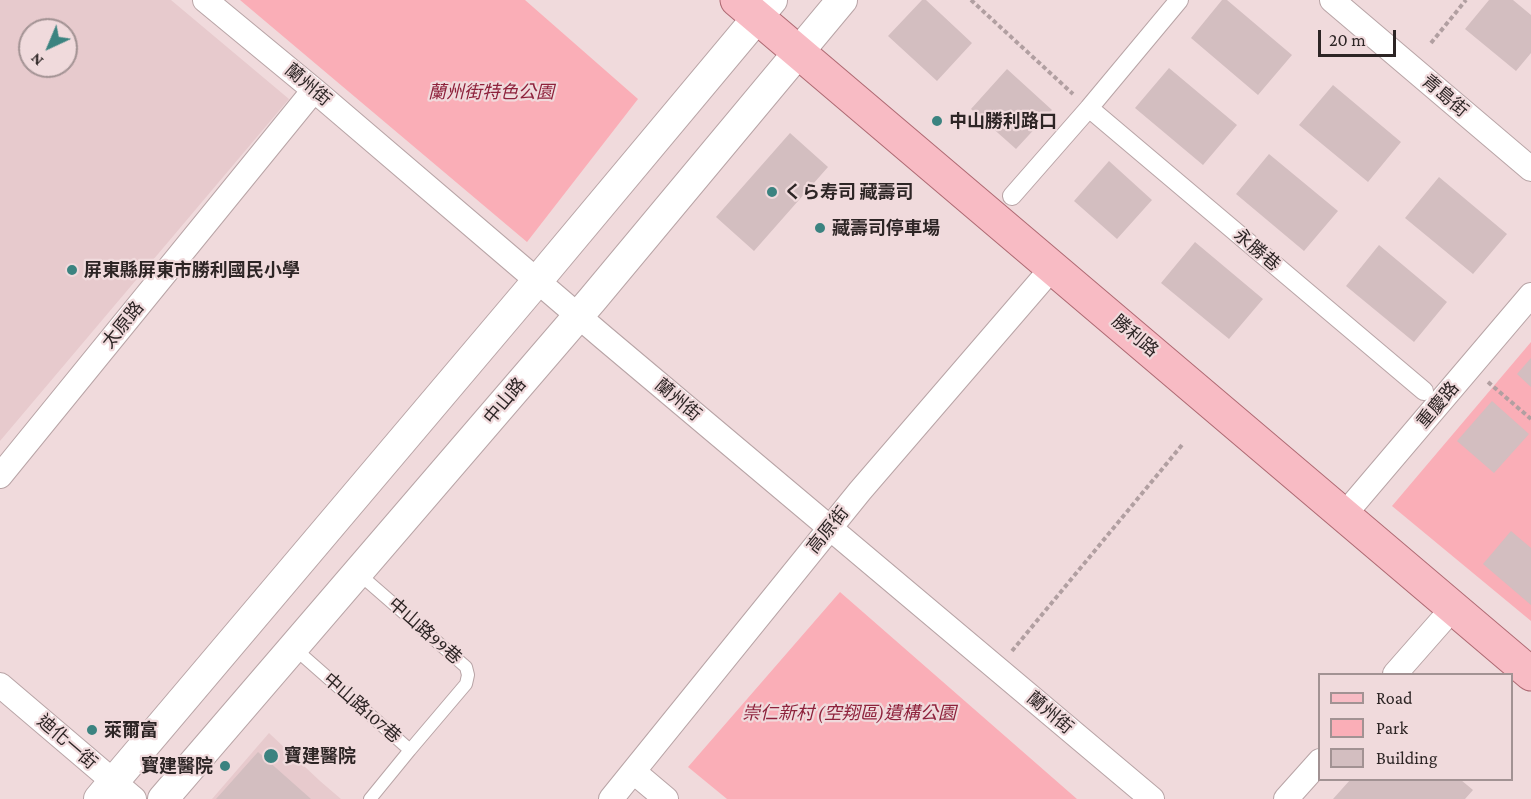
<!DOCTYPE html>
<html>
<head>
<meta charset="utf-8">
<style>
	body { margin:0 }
	#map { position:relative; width:1531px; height:799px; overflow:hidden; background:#f0dadc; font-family:"Crimson Pro",serif }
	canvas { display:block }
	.legend { position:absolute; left:1318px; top:673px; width:195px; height:108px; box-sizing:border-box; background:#f0dadc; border:2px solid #a29293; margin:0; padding:8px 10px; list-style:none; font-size:18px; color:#2d2525 }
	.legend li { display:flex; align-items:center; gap:12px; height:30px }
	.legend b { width:30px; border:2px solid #a29293 }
	.north { position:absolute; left:18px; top:18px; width:60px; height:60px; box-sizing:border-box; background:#f0dadc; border:2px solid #a29293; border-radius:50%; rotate:224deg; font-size:16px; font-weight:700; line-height:24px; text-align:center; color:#2d2525 }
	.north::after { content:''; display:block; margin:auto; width:21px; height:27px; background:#3b8380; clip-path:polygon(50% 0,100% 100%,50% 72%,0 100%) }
	.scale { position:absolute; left:1318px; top:30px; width:78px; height:27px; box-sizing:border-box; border:3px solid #2d2525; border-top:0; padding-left:8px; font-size:18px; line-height:21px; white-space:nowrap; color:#2d2525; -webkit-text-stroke:4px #f0dadc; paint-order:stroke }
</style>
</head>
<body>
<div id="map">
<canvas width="1531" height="799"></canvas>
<ul class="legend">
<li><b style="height:8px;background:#f8bbc4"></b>Road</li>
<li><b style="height:16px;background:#faaeb7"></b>Park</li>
<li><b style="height:16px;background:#d3bec0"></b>Building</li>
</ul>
<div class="north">N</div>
<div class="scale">20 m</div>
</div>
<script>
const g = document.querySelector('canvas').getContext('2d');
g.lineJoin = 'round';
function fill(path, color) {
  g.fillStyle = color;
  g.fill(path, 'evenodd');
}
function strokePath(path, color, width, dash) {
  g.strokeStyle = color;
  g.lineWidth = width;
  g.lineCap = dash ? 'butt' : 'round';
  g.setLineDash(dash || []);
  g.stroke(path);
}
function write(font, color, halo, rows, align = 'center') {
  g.font = font + ' "Crimson Pro","Noto Sans TC","Noto Sans JP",serif';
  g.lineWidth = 4.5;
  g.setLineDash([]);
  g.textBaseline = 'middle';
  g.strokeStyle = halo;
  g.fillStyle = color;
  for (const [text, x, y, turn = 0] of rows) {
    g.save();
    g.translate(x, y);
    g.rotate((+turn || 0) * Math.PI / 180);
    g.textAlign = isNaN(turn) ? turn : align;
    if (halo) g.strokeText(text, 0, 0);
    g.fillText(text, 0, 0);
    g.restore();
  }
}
const built = new Path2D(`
	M 0,0 L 171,0 L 289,99 L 0,441 ZM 30,30 L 66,30 L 66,66 L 30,66 Z
	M 269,733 L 320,781 L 341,799 L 212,799 Z`);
const green = new Path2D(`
	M 240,0 L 525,0 L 638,99 L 527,242 Z
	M 1531,342 L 1531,621 L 1392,506 Z
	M 840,592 L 1077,799 L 727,799 L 688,767 Z`);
const building = new Path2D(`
	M 922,0 L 926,0 L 972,43 L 937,81 L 888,36 Z
	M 1222,0 L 1227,0 L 1292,55 L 1258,95 L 1191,38 Z
	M 1489,0 L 1513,0 L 1531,15 L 1531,53 L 1516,71 L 1465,29 Z
	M 1169,68 L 1237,125 L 1203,165 L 1135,108 Z
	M 1007,69 L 1052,110 L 1016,149 L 971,109 Z
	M 1333,85 L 1401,142 L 1368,182 L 1299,125 Z
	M 790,133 L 828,167 L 754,251 L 716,217 Z
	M 1269,154 L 1338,211 L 1304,251 L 1236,194 Z
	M 1109,161 L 1152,200 L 1117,239 L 1074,201 Z
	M 1439,177 L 1507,234 L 1473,274 L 1405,218 Z
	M 1195,242 L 1263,299 L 1229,339 L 1161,283 Z
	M 1379,245 L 1447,302 L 1414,342 L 1346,286 Z
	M 1531,358 L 1531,387 L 1517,374 Z
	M 1492,401 L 1529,434 L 1494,473 L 1457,441 Z
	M 1511,531 L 1531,548 L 1531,605 L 1483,564 Z
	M 258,752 L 311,799 L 216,799 Z
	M 1350,780 L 1461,780 L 1473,790 L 1465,799 L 1333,799 Z`);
const path = new Path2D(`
	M 971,0 L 1073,94
	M 1431,43 L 1466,0
	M 1488,382 L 1531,419
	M 1012,651 L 1182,445`);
const service = new Path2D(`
	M 358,573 L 466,667 L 468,675 L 466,684 L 410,750
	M 294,648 L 410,750 L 370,799`);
const pedestrian = new Path2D(`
	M 1089,108 L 1424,391
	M 1012,196 L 1089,108 L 1179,0`);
const minor = new Path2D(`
	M 205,0 L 314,90 L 603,337 L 1152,799
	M 1332,0 L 1531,169
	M 0,476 L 314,90
	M 1344,515 L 1531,295
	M 1395,674 L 1453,608
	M 0,685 L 134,799
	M 634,772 L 666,799
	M 611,799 L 860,491 L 1053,267
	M 1286,799 L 1320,761`);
const tertiary = new Path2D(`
	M 99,799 L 538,280 L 772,0
	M 163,799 L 592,300 L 842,0`);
const primary = new Path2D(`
	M 737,0 L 1531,674`);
const markers = [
	[937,121,6,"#3b8380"],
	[772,192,6,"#3b8380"],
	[820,228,6,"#3b8380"],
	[72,270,6,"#3b8380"],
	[92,730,6,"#3b8380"],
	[271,756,8,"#3b8380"],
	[225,766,6,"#3b8380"]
];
const streetNames = [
	["蘭州街",308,85,40],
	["青島街",1445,96,40],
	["永勝巷",1257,250,40],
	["太原路",123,325,-51],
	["勝利路",1135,336,40],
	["蘭州街",678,400,40],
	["中山路",505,401,-50],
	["重慶路",1438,405,-50],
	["高原街",828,530,-51],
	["中山路99巷",425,631,41],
	["中山路107巷",362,708,41],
	["蘭州街",1050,713,40],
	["迪化一街",67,742,41]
];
const parkNames = [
	["蘭州街特色公園",491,92],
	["崇仁新村 (空翔區)遺構公園",849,713]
];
const poiNames = [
	["中山勝利路口",949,121],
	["くら寿司 藏壽司",784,192],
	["藏壽司停車場",832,228],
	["屏東縣屏東市勝利國民小學",84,270],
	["萊爾富",104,730],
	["寶建醫院",284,756],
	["寳建醫院",213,766,"right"]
];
fill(built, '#e7cacd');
fill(green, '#faaeb7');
fill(building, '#d3bec0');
strokePath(service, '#b8a4a6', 14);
strokePath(pedestrian, '#b8a4a6', 20);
strokePath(minor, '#b8a4a6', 26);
strokePath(tertiary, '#b8a4a6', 32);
strokePath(primary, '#ae6972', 35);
strokePath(path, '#b19fa1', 4, [4.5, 3]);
strokePath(service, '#fff', 12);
strokePath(pedestrian, '#fff', 18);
strokePath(minor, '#fff', 24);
strokePath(tertiary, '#fff', 30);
strokePath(primary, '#f8bbc4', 33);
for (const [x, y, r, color] of markers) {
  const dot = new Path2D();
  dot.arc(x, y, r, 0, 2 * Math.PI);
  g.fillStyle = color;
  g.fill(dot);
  strokePath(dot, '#f0dadc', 2);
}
write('18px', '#2d2525', '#f0dadc', streetNames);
write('italic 18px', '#8e223c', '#f0dadc', parkNames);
write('bold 18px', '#2d2525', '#f0dadc', poiNames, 'left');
</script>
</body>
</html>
